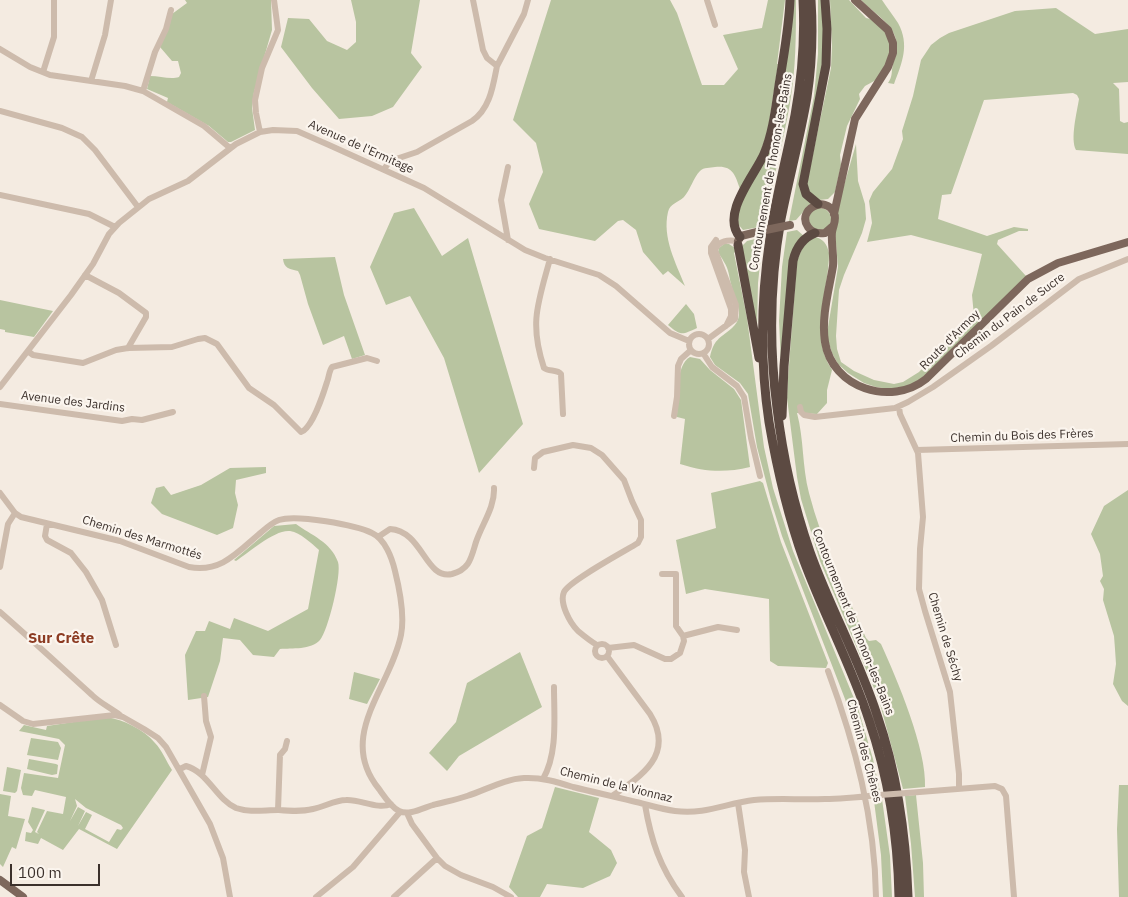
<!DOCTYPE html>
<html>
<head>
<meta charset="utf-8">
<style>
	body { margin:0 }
	#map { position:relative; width:1128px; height:897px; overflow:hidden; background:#f4ebe1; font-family:"IBM Plex Sans",sans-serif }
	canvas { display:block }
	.scale { position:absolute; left:10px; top:864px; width:90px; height:22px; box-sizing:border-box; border:2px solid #3b302b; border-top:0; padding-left:6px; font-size:15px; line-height:18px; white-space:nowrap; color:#3b302b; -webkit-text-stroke:4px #fbf5ee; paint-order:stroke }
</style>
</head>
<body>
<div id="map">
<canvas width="1128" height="897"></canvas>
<div class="scale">100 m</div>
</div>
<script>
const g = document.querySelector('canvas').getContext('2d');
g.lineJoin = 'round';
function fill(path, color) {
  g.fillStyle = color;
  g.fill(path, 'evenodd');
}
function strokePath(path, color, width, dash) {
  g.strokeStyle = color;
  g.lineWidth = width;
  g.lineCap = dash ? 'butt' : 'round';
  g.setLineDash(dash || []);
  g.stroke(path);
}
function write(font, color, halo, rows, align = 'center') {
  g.font = font + ' "IBM Plex Sans",sans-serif';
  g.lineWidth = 4.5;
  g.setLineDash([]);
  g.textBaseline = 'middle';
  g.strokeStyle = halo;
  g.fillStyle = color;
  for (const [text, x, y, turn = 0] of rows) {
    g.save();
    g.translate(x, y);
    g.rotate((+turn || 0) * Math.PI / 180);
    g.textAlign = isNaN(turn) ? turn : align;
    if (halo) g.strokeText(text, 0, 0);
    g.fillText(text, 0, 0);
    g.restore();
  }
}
const green = new Path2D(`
	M 185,0 L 271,0 L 272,30 L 254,92 L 252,108 L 255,130 L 231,142 L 228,142 L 209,126 L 167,102 L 168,98 L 147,89 L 150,76 C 160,76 171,80 179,77 L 181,73 L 178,61 L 172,61 L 160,47 L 172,14 L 187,3 Z
	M 351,0 L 420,0 L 411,53 L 422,67 L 393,107 L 372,116 L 339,119 L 312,88 L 281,47 L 288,18 L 309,19 L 327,41 L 347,50 L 356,42 L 356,22 Z
	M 551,0 L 670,0 L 677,13 L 702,85 L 724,85 L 738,69 L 723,35 L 762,28 L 768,0 L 785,0 L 777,64 L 778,64 L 768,130 L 759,157 L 740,189 C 735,174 732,165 715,167 C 710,168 704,167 700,171 C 693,178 691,189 684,197 C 678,203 670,203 668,212 C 662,238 676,263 685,286 L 668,271 L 663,275 L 643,252 L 636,230 L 623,220 L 618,221 L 595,241 L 539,229 L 529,204 L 543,172 L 536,143 L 513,120 Z
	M 793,0 L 796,0 C 796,35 796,69 790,103 C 783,144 771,185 765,226 L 743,230 L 738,224 L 739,207 L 762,164 Z
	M 818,0 L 822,0 L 824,59 L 801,180 L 811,203 L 796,220 L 789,221 L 814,96 L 818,54 Z
	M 830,0 L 849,0 L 866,18 L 874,20 L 884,30 L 890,43 L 890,50 L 886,64 L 876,80 L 865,86 L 859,94 L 860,99 L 847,126 L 840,155 L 841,165 L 835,192 L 828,199 L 819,200 L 814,198 L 806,187 L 831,68 L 832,45 Z
	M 861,0 L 882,0 C 887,8 893,15 898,23 C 910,45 902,63 894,84 L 888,83 C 893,76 891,72 893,64 C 894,59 897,55 897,49 C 898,25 875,15 861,0 Z
	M 1056,8 L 1095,34 L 1128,29 L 1128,82 L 1113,83 L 1119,89 L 1120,121 L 1124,123 L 1128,122 L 1128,154 L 1076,150 C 1070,139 1077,112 1079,99 L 1077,95 L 1073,93 L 984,100 L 951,194 L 942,195 L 938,219 L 987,236 L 1014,227 L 1028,229 L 1028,231 L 1019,231 L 998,240 L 997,244 L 1026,276 L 929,373 L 910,386 L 889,389 L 876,387 L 864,383 L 848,373 L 838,364 L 832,353 L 828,340 L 828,327 L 838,267 L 835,231 L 838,206 L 856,144 L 858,181 L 865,204 L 866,219 L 862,233 L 844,275 L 839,290 L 836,336 L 837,349 L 841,362 L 854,371 L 874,380 L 894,384 L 903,382 L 919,372 L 974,316 L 972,295 L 982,254 L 911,235 L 867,242 L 872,223 L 869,201 L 873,192 L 892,169 L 903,139 L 902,131 L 913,96 L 921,60 L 931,45 L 940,38 L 949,33 L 1015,11 Z
	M 414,208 L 442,256 L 468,238 L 523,424 L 479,473 L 444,358 L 410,296 L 386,305 L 370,267 L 394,213 Z
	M809 219a11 11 0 1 1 22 0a11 11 0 1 1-22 0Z
	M 797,230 L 804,236 L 797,244 L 781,364 L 779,321 L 782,267 L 787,232 Z
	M 763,237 L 758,283 L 757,328 L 742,246 L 747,241 Z
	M 814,237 C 823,238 827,244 829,253 C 829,293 808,333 832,370 L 827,390 L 827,403 L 817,414 L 797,413 C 804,439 802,466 809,493 C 822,543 845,591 866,638 L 869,641 L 876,640 L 881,644 C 897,679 927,750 925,787 L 903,789 L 879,700 L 820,561 L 801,499 L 797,477 L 787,398 L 788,378 L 797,261 L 804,244 Z
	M 724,244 L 729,244 L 735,248 L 735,252 L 734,253 L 747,318 L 764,447 L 773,488 L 793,551 L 858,708 L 873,759 L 880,792 L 874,792 L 871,790 L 863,755 L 845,699 L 782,536 L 772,504 L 757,447 L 748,394 L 740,383 L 715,365 L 710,357 C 714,339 719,339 732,328 C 747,315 734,299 731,284 C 729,277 729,269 724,262 C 722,258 720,256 718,252 L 719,248 Z
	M 335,257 L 344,295 L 365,355 L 352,359 L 344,336 L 323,345 L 308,304 L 300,275 L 298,271 C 289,269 284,268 283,259 Z
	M 0,300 L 53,311 L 34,337 L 5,332 L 5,330 L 0,329 Z
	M 686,304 L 694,314 L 697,328 C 682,335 681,336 668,325 Z
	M 690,357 L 700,359 L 710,370 L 734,389 L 741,400 L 750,467 C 725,473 705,472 680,464 L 685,419 L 677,417 C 678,401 675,365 690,357 Z
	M 266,467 L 266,473 L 236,480 L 235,493 L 238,505 L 233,528 L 217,535 L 162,514 L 151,503 L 156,488 L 164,486 L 171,495 L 201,485 L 230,468 Z
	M 760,481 L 763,483 L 781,542 L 828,663 L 826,668 L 778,666 L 770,661 L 769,599 L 705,589 L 686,594 L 676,540 L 716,528 L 711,493 Z
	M 1128,490 L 1128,706 L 1122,701 L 1113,684 L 1116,664 L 1115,649 L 1114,636 L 1103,600 L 1104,589 L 1100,581 L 1103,576 L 1100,554 L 1091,534 L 1104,506 Z
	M 296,524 C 311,535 331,542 338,562 C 342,574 328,631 320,640 C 311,650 292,648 280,649 L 274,657 L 253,655 L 240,640 L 223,638 L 220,661 L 208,697 L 188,700 L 185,655 L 196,631 L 205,631 L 209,621 L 230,629 L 234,618 L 268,631 L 308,609 L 319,550 C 311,543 301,533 290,531 C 275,529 248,553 236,561 L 234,560 L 274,526 Z
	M 520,652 L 542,707 L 459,756 L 447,771 L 429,753 L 456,722 L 467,683 Z
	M 354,672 L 380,679 L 367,704 L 349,699 Z
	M 107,717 C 123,720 144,729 155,743 C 162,750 166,761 172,770 L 117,849 L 79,829 L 63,850 L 41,838 L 38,844 L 25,841 L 26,832 L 31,833 L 33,830 L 28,822 L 32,807 L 45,810 L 35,832 L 39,834 L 37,832 L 47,811 L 63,814 L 66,797 L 35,790 L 32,796 L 23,795 L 21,788 L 24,773 L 58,778 L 65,745 L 59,739 L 19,731 L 24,725 L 46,730 L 47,726 ZM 75,799 L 86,808 L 121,825 L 123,828 L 121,830 L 117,829 L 109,842 L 85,829 L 92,815 L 86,812 L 78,826 L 85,811 L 78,807 L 70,821 L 77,806 Z
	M 31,738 L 58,742 L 61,748 L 58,760 L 27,755 Z
	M 29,759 L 56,764 L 58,765 L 57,774 L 52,775 L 27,769 Z
	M 7,767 L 21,770 L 17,791 L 15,793 L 3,791 Z
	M 1119,785 L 1128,785 L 1128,897 L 1119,897 L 1117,829 Z
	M 555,787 L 599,798 L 589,832 L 611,850 L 617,863 L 610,876 L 583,888 L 547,884 L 540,897 L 518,897 L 509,887 L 527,836 L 542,828 Z
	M 0,794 L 11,796 L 8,816 L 25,819 L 16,849 L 12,847 L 3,867 L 0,864 Z
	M 916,795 L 923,863 L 924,897 L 915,897 L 911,844 L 905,796 Z
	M 876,799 L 882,799 L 890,856 L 892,897 L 883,897 L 881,855 L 874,801 Z`);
const minor = new Path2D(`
	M 707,0 L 715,25
	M 0,49 L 30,67 L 50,75 L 125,86 L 143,91 L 204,126 L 230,148
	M 497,66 L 524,14 L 528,0
	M 43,72 L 54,37 L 54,0
	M 91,81 L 105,35 L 111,0
	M 143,91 L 155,52 L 166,29 L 171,10
	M 0,111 L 62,128 L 82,137 L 95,150 L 138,207
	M 260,132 L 256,113 L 255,100 L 262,68 L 278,30 L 274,0
	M 384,169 L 390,161 L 417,152 L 472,121 C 490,109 493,86 497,66 L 487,58 L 483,50 L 473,0
	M 0,195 L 89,214 L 115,227
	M 508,240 L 501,200 L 508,167
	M 716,240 L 711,247 L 711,253 L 731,309 L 731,316 L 726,326
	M 550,259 C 538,303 529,323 544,368 C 549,372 557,369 561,374 L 563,414
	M 85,275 L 119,293 L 146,313 L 146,317 L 128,348
	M689 344a10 10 0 1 1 20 0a10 10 0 1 1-20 0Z
	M 708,339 L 735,319 L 736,305 L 715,250 C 719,240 728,240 737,241
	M 29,352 L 33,355 L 83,363 L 116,350 L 128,348 L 172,347 L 198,339 L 205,338 L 217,344 L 249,388 L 274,405 L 301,432 C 312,428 323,395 327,382 C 329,377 329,371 332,367 L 367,358 L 377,361
	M 703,353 L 712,367 L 737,386 L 744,397 L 751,438 L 760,476
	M 0,387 L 71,295 L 93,264 L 109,234 L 119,223 L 149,199 L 188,181 L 236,144 L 260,132 L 273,130 L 297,131 L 329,145 L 424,188 L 525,250 L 545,258 L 599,275 L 616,286 L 670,333 L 689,341
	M 0,404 L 122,421 L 132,419 L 142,420 L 173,412
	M 800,407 L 801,412 L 804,415 L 815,417 L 895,408 L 908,402 L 933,387 L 991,346 L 1079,279 L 1128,259
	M 899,407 L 900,414 L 918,453 L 923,517 L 920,549 L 919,589 L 925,611 L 950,692 L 959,774 L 959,788
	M 674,416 L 677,397 L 678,366 L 681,359 L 691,350
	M 917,450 L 1128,444
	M 534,468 L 535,458 L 543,452 L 573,445 L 591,448 L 602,455 L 624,480 L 632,501 L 641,520 L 641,537 L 638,543 C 625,551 569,581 564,592 C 559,603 570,623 578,631 C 584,636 590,641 597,645
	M 0,493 L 15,513 L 21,517 L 120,541 L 189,567 C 220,573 237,553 258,535 C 265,529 271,523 279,520 C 296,514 356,525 372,533 C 385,539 392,558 395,571 C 400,591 405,615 401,635 C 390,689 336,736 379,789 C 384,796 391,807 399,811 C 409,816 423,808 433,805 C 444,802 456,800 467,796 C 486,790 504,779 524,778 C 541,777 557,782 573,787 C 593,792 612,796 632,801 C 646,804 660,809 675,811 C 705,815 727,803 754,800 C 778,798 801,800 825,799 C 843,799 861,797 880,795
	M 47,524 L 45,536 L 47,540 L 71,553 L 86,572 L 102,600 L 116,645
	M 378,537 L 390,529 C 423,531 425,580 452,574 C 470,569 471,558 476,542 C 482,524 495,507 494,488
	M 0,567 L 8,524 L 15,513
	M 0,612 C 31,639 61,667 92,695 C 100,703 111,708 120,715
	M 683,636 L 718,627 L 737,630
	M595 651a7 7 0 1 1 14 0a7 7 0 1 1-14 0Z
	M 608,648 L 634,645 L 665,659 L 671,659 L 680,653 L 684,641 L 683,636 L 676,626 L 676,574 L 662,574
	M 607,656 L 650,714 C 675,754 642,776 612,796
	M 828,671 C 855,744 875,819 876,897
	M 0,705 L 23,721 L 33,724 L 115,715 L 123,717 L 144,729 L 158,738 L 166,747 L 210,824 L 223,858 L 230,897
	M 180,769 L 186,766 C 208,772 216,799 236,808 C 250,813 264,810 278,810 C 290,811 301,812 313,809 C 324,807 335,800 346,800 C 360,799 378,810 391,804
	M 202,775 L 211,737 L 206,721 L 204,696
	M 543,779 C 558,753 554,717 554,687
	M 907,793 L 995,786 L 1002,789 L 1006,796 L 1014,897
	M 738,803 L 745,850 L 744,872 L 749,897
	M 645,805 C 651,840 660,868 682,897
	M 278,810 L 280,755 L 285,749 L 287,741
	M 407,813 L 412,824 L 437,858 L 445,866 L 461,875 L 493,887 L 511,897
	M 316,897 L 353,867 L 400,812
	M 394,897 L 437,858`);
const major = new Path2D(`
	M 834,214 L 855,119 L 888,67 L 893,53 L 893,43 L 888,30 L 855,0
	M 833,226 L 825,233 C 818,234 812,233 808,227 C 796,210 826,194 834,213 C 837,220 833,225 832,232 C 831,243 834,255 833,266 C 829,290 821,317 825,342 C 832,388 891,407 926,379 L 1028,279 L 1058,263 L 1128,242
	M 738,241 L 741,236 L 761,231
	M 0,880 L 23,897`);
const highway = new Path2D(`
	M 803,0 C 805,38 802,77 795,115 C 787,156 776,196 770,238 C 761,298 760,362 769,422 C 777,469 788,516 804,561 C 824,615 851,665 869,720 C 888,776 898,838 899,897
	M 811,0 C 813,32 812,65 807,97 C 800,138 789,178 781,219 C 770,281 769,346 777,408 C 783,458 794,506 810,552 C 830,608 859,659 877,715 C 897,773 906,836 908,897
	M 818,204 L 806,194 L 803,184 L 826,65 L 827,29 L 825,0
	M 740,237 C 720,214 755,175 764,154 C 774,130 776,104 780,79 C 784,53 789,27 790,0
	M 738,245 L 759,358
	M 782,416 L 784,366 L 793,261 C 796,248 802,238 815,233`);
const minorBridge = new Path2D(`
	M 880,795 L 907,793`);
const majorBridge = new Path2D(`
	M 761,231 L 790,225`);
const streetNames = [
	["Avenue de l'Ermitage",361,147,24],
	["Contournement de Thonon-les-Bains",771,172,-80],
	["Chemin du Pain de Sucre",1010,316,-37],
	["Route d'Armoy",950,340,-45],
	["Avenue des Jardins",73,402,7],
	["Chemin du Bois des Frères",1022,436,-2],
	["Chemin des Marmottés",142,538,17],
	["Contournement de Thonon-les-Bains",853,622,68],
	["Chemin de Séchy",945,637,73],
	["Chemin des Chênes",864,751,75],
	["Chemin de la Vionnaz",616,785,14]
];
const quarterNames = [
	["Sur Crête",61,639]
];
fill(green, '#b8c4a0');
strokePath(minor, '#cdbbac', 6);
strokePath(major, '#7d675c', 8);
strokePath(highway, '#5c4a42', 9);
strokePath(minorBridge, '#cdbbac', 6);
strokePath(majorBridge, '#7d675c', 8);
write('12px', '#3b302b', '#fbf5ee', streetNames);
write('bold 15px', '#8c3b22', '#fbf5ee', quarterNames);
</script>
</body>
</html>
